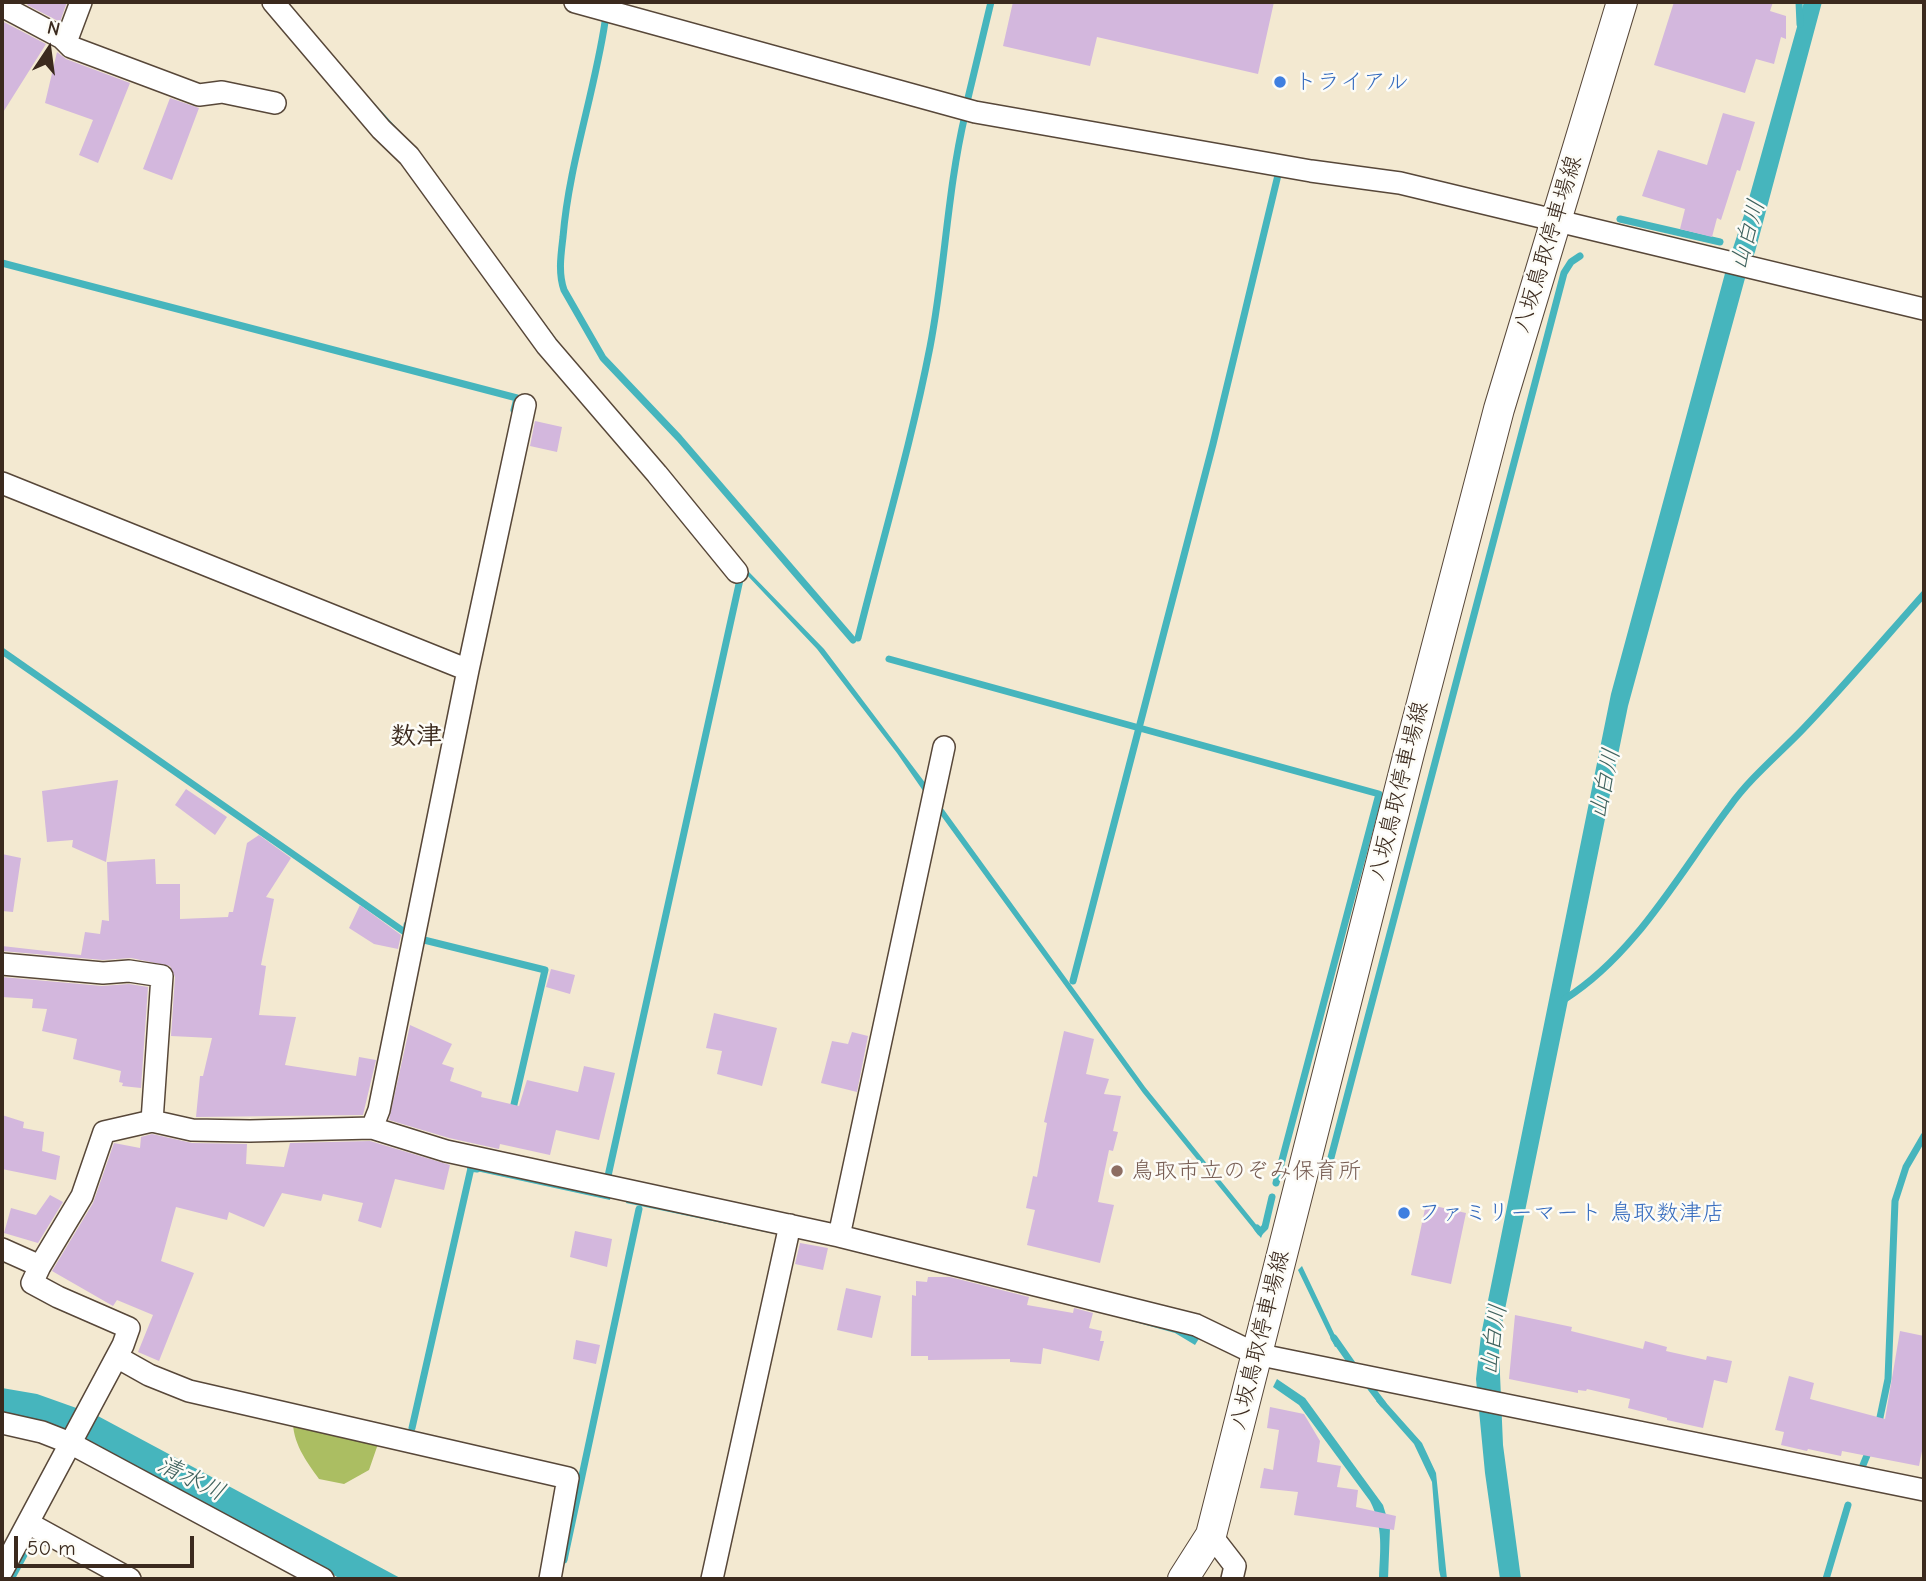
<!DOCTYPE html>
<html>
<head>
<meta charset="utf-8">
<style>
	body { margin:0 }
	#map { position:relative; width:1926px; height:1581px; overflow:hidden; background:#f3e9d1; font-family:"Comic Neue",sans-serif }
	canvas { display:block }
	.frame { position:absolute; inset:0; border:4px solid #3b2a1e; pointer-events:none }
	.north { position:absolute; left:14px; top:14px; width:70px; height:70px; -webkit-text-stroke:5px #fdfcf7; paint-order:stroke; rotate:13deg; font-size:19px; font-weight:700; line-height:28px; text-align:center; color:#3b2a1e }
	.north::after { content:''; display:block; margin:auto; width:24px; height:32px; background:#3b2a1e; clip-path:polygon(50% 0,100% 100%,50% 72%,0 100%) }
	.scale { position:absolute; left:14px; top:1536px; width:180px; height:32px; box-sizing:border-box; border:4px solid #3b2a1e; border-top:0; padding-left:9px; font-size:21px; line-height:24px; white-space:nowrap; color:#3b2a1e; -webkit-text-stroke:5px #fdfcf7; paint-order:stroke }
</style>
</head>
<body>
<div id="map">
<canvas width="1926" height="1581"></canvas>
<div class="frame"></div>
<div class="north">N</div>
<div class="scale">50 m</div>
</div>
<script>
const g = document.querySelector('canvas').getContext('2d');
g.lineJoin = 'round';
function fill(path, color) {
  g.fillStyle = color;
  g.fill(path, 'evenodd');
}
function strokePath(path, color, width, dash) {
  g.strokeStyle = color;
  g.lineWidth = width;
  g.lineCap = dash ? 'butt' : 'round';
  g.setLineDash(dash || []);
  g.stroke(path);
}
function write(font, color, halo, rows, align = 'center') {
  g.font = font + ' "Comic Neue","Klee One",sans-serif';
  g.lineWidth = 5;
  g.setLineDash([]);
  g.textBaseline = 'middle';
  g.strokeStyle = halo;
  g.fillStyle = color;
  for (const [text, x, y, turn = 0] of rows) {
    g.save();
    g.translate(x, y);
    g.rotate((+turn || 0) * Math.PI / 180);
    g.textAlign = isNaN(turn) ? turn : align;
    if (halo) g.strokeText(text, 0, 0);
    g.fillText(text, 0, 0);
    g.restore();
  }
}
const green = new Path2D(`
	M 293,1419 L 378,1444 L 369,1470 L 344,1484 L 319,1479 C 306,1461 292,1442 293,1419 Z`);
const water = new Path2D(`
	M 1804,2 L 1822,2 L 1755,252 L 1747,271 L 1628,706 L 1502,1324 L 1499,1351 L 1503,1445 L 1521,1579 L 1500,1579 L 1485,1473 L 1476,1379 L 1481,1335 L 1611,694 L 1727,266 L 1746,209 Z
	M 316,39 L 415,148 L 577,367 L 632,427 L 749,572 L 824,649 L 929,788 L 926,795 L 897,753 L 817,649 L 728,555 L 601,402 Z
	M 939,803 L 1145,1087 L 1263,1233 L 1261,1238 L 1143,1093 L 937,810 Z
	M 469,1164 L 611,1194 L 610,1200 L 467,1169 Z
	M 627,1198 L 777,1230 L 780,1235 L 626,1203 Z
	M 1302,1266 L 1340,1346 L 1335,1347 L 1298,1270 Z
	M 1067,1298 L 1200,1337 L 1195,1345 L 1175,1333 L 1066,1303 Z
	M 1277,1379 L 1305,1398 L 1383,1505 L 1390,1528 L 1388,1579 L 1379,1579 C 1380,1550 1384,1528 1370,1501 L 1299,1405 L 1273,1387 Z
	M 2,1388 L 37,1394 L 96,1415 L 402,1579 L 341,1579 L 189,1498 L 2,1416 Z
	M 1381,1397 L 1422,1443 L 1436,1473 L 1447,1579 L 1441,1579 L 1439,1570 L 1432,1482 L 1414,1444 L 1376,1401 Z`);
const stream = new Path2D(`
	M 1799,2 L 1800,24
	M 605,22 C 594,95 569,164 563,237 C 561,254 558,273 564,290 L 603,358 L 679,438 L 853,640
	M 968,98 L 991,2
	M 1620,219 L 1720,242
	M 2,263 L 517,398 L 514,410
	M 858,638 C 882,541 911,445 930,347 C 945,270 947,192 965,115
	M 2,651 L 406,933 L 407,925
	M 889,659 L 1379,794 L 1276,1183
	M 420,939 L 545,970 L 512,1113
	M 1073,981 L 1213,444 L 1278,175
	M 1565,999 C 1636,954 1680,872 1730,806 C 1750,778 1779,754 1803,729 C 1845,685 1884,639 1924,594
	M 1328,1169 L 1564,273 L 1571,262 L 1580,256
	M 608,1176 L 741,575
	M 1257,1228 L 1260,1232 L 1265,1227 L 1272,1197
	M 1334,1338 L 1355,1368
	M 1367,1383 L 1383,1404
	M 1878,1427 L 1888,1379 L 1895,1201 L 1906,1167 L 1924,1136
	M 412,1428 L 471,1168 L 477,1169
	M 1861,1470 L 1870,1448
	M 564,1560 L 639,1209
	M 11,1579 L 33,1538
	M 1826,1579 L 1848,1505`);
const building = new Path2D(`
	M 29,2 L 67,2 L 60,22 L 27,5 Z
	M 1013,2 L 1274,2 L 1258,74 L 1097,37 L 1090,66 L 1003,46 Z
	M 1674,2 L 1773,2 L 1770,11 L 1786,16 L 1786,39 L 1781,37 L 1774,64 L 1756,59 L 1745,93 L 1654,65 Z
	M 2,21 L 46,44 L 2,114 Z
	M 57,52 L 66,59 L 130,83 L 98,163 L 79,155 L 93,120 L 45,103 Z
	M 170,98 L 199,108 L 172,180 L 143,169 Z
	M 1723,113 L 1755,122 L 1740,171 L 1737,170 L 1721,220 L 1717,218 L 1712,237 L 1680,229 L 1685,209 L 1642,196 L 1658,150 L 1707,165 Z
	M 535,421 L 562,427 L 557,452 L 530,446 Z
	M 118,780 L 106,862 L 72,847 L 73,840 L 47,842 L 42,791 Z
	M 186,789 L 227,817 L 215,835 L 175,805 Z
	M 259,835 L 291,858 L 266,897 L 274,899 L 261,965 L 266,966 L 259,1015 L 296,1017 L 285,1065 L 356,1076 L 359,1057 L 376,1060 L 363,1115 L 196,1117 L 200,1076 L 203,1076 L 212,1038 L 171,1036 L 175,977 L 170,966 L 131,958 L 103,960 L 2,951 L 2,946 L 81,955 L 85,932 L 100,934 L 102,920 L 109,921 L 107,862 L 155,859 L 156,884 L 180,884 L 180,919 L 228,917 L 229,912 L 233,912 L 247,843 Z
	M 2,854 L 21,858 L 13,912 L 2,911 Z
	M 360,905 L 401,935 L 398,949 L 374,944 L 349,928 Z
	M 551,969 L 575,975 L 570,994 L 546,987 Z
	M 2,977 L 102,986 L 129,984 L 148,987 L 141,1088 L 122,1086 L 123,1083 L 119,1082 L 121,1071 L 73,1059 L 77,1039 L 42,1031 L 47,1009 L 32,1008 L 33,999 L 2,997 Z
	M 714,1013 L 777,1028 L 762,1086 L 717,1074 L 722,1051 L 706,1048 Z
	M 410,1025 L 452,1044 L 442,1064 L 454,1068 L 450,1081 L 482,1092 L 481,1097 L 519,1106 L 527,1080 L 578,1092 L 584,1066 L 615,1073 L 599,1140 L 556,1130 L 550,1155 L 500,1144 L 499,1149 L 449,1138 L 389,1120 Z
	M 1064,1031 L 1094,1039 L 1086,1074 L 1109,1079 L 1104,1094 L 1121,1096 L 1113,1131 L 1118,1132 L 1113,1151 L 1109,1150 L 1098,1202 L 1114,1205 L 1100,1263 L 1027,1245 L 1035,1210 L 1026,1208 L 1033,1176 L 1037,1177 L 1047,1123 L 1044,1122 Z
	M 852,1032 L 868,1036 L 857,1092 L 821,1083 L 832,1041 L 848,1044 Z
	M 2,1115 L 24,1122 L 23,1128 L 44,1132 L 42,1151 L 60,1156 L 56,1180 L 2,1169 Z
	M 152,1134 L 192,1143 L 247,1144 L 246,1164 L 284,1167 L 290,1143 L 370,1141 L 450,1165 L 444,1190 L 395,1179 L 381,1228 L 358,1221 L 363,1203 L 323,1194 L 321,1201 L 282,1193 L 264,1227 L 229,1212 L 227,1220 L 176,1207 L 161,1261 L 194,1273 L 159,1361 L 138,1352 L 153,1315 L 117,1300 L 113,1306 L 52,1271 L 93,1203 L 114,1143 L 140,1148 L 141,1137 Z
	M 50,1195 L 63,1202 L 38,1243 L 4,1233 L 11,1208 L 36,1215 Z
	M 1426,1204 L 1466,1213 L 1451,1284 L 1411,1275 Z
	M 575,1231 L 612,1239 L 607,1267 L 570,1257 Z
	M 800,1243 L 828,1248 L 823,1270 L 795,1264 Z
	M 928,1277 L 950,1277 L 1029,1297 L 1027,1305 L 1073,1313 L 1074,1308 L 1093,1313 L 1089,1328 L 1102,1331 L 1100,1341 L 1104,1341 L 1099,1361 L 1043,1348 L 1041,1364 L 1010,1362 L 1010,1359 L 928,1360 L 928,1356 L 911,1356 L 912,1295 L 916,1296 L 916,1281 L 927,1282 Z
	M 846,1288 L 881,1296 L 872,1338 L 837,1330 Z
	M 1515,1315 L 1572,1327 L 1571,1331 L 1643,1349 L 1645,1341 L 1667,1347 L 1666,1351 L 1706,1360 L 1707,1356 L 1732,1361 L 1727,1383 L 1714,1380 L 1703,1428 L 1667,1420 L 1667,1418 L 1628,1408 L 1630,1399 L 1587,1389 L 1586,1391 L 1578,1390 L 1578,1393 L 1509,1379 Z
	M 1900,1331 L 1924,1336 L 1924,1441 L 1919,1466 L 1842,1451 L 1841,1456 L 1808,1449 L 1807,1451 L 1781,1445 L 1784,1432 L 1775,1430 L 1789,1376 L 1814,1383 L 1810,1399 L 1885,1419 Z
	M 576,1340 L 600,1345 L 596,1364 L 573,1359 Z
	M 1270,1407 L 1304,1414 L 1320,1441 L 1317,1462 L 1341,1466 L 1337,1487 L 1358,1490 L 1356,1507 L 1396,1516 L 1394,1530 L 1294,1515 L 1298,1492 L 1260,1488 L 1264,1468 L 1273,1470 L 1279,1430 L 1267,1428 Z`);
const street = new Path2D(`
	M 273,2 L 381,129 L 409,156 L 547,346 L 657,474 L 737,572
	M 575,2 L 975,112 L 1311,171 L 1400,183 L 1924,309
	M 2,6 L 62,38 L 71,47 L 199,95 L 222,92 L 275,103
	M 66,42 L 81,2
	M 2,483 L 468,670
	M 2,964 L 103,973 L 129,971 L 162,976 L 152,1121
	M 372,1128 L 379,1110 L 468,670 L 525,405
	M 839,1236 L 944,747
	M 2,1249 L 40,1266 L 82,1196 L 104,1132 L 152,1121 L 192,1130 L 250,1131 L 372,1128 L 446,1151 L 839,1236 L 1196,1325 L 1256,1354 L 1924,1490
	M 117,1357 L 149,1375 L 189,1391 L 568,1478 L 550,1579
	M 2,1423 L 42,1432 L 70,1443 L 323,1579
	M 28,1523 L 130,1579
	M 1211,1535 L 1235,1566 L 1232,1579
	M 2,1571 L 123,1345 L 129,1328 L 58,1297 L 32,1283 L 40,1266
	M 712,1579 L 790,1225`);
const secondary = new Path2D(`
	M 1183,1579 L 1211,1535 L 1409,753 L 1499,409 L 1622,2`);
const markers = [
	[1280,82,7,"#3f7fe0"],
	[1117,1171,7,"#8d6e63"],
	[1404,1213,7,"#3f7fe0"]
];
const shopNames = [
	["トライアル",1294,82],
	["ファミリーマート 鳥取数津店",1418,1213]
];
const streetNames = [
	["八坂鳥取停車場線",1548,244,-73],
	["八坂鳥取停車場線",1399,791,-76],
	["八坂鳥取停車場線",1260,1340,-76]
];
const educationNames = [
	["鳥取市立のぞみ保育所",1131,1171]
];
const waterNames = [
	["山白川",1748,235,-74],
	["山白川",1605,784,-78],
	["山白川",1494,1340,-82],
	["清水川",191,1479,26]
];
const quarterNames = [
	["数津",416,737]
];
fill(green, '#abbe62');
fill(water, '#46b5bd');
strokePath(stream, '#46b5bd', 7);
fill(building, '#d3b7dd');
strokePath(street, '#574739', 24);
strokePath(secondary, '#574739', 32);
strokePath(street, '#fff', 21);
strokePath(secondary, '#fff', 30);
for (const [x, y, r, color] of markers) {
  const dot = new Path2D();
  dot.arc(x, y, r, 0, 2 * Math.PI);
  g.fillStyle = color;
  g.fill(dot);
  strokePath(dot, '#fdfcf7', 2.5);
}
write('23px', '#366cbe', '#fdfcf7', shopNames, 'left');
write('23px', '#3b2a1e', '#fdfcf7', streetNames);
write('23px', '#785e54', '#fdfcf7', educationNames, 'left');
write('italic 24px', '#3f625e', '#fdfcf7', waterNames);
write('bold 26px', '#3b2a1e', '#fdfcf7', quarterNames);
</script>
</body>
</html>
